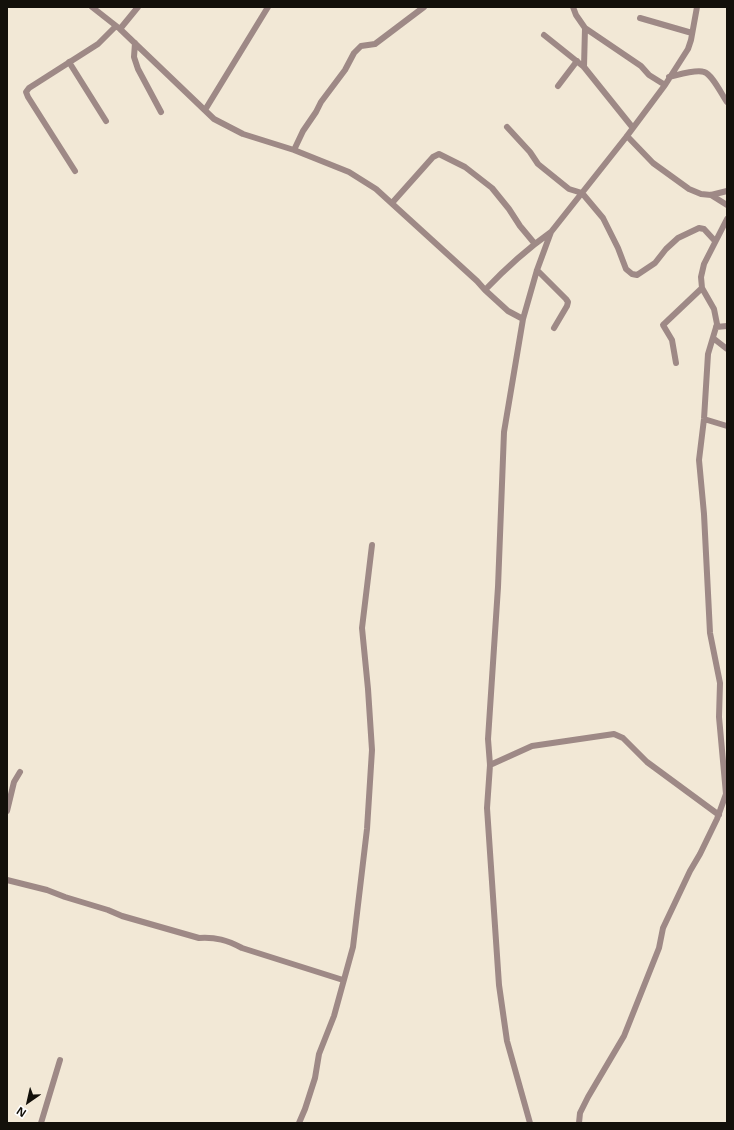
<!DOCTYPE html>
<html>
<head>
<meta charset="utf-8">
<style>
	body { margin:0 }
	#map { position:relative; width:734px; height:1130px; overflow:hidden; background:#f2e8d6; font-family:"Open Sans",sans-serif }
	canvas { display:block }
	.frame { position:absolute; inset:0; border:8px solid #13100a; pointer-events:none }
	.north { position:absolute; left:8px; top:1082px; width:40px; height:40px; -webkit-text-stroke:3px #fff; paint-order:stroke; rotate:214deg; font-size:11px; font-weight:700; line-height:16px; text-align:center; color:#13100a }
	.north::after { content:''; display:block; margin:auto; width:14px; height:18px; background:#13100a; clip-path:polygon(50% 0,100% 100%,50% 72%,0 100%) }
</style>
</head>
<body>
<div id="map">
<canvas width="734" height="1130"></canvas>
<div class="frame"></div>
<div class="north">N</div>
</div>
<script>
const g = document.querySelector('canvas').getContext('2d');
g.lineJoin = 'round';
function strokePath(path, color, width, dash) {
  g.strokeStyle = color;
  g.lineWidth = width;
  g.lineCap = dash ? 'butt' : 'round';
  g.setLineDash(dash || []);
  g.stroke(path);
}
const minor = new Path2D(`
	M 92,7 L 120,29 L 214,119 L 243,134 L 294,150 L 349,172 L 376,189 L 477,281 L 485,290 C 505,269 527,249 551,232
	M 573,7 L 576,15 L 585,28 L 584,67
	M 640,18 L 692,33
	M 585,28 L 641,66 L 649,75 L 665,85
	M 120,29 L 138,7
	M 544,35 L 584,67 L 633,128
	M 135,43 L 134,57 L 138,69 L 161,112
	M 69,62 L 106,121
	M 669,77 C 678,75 696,69 704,72 C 712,74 722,95 727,102
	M 558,86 L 577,61
	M 205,110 L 268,7
	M 507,127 L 530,152 L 538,164 L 569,189 L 582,193 L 603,218 L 618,248 L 626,269 L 632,274 L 637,275 L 655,263 L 666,249 L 678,238 L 699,228 L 704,229 L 715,241
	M 627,136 L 653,163 L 689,189 L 701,194 L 711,195 L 727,191
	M 294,150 L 303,131 L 316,112 L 321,102 L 345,70 L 354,53 L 361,46 L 375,44 L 424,7
	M 75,171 L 28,97 L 26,92 L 29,88 L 98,44 L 116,26
	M 711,195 L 727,205
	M 392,203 L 433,157 L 439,154 L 465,167 L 492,188 L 509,209 L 520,226 L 535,244
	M 537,270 L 566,299 L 568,302 L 567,306 L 554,328
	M 485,290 L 508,311 L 523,319
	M 716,327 L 727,326
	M 713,338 L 727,349
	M 676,363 L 672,340 L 663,325 L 702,288
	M 704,419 L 727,426
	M 490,765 L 532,746 L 614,734 L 623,738 L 647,762 L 719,815
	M 7,811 L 14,782 L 20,772
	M 7,880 L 47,890 L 65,897 L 108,910 L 122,916 L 199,938 C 216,937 227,940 242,948 L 343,980
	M 41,1123 L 60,1060
	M 299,1123 L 305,1109 L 315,1078 L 319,1054 L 334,1016 L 353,947 L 367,829 L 372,750 L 368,689 L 362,628 L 372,545
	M 530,1123 L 507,1041 L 499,985 L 487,808 L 490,765 L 488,739 L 498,587 L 504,432 L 523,319 L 537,270 L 551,232 L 627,136 L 665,85 L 688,49 L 691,40 L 697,7
	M 579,1123 L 580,1113 L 588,1097 L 624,1036 L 659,948 L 663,928 L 690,871 L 700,854 L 717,819 L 726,794 L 719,717 L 720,683 L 710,633 L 704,514 L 699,460 L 704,419 L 708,354 L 717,324 L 714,309 L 702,288 L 701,277 L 704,264 L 727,219`);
strokePath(minor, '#9e8986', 6);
</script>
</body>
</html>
